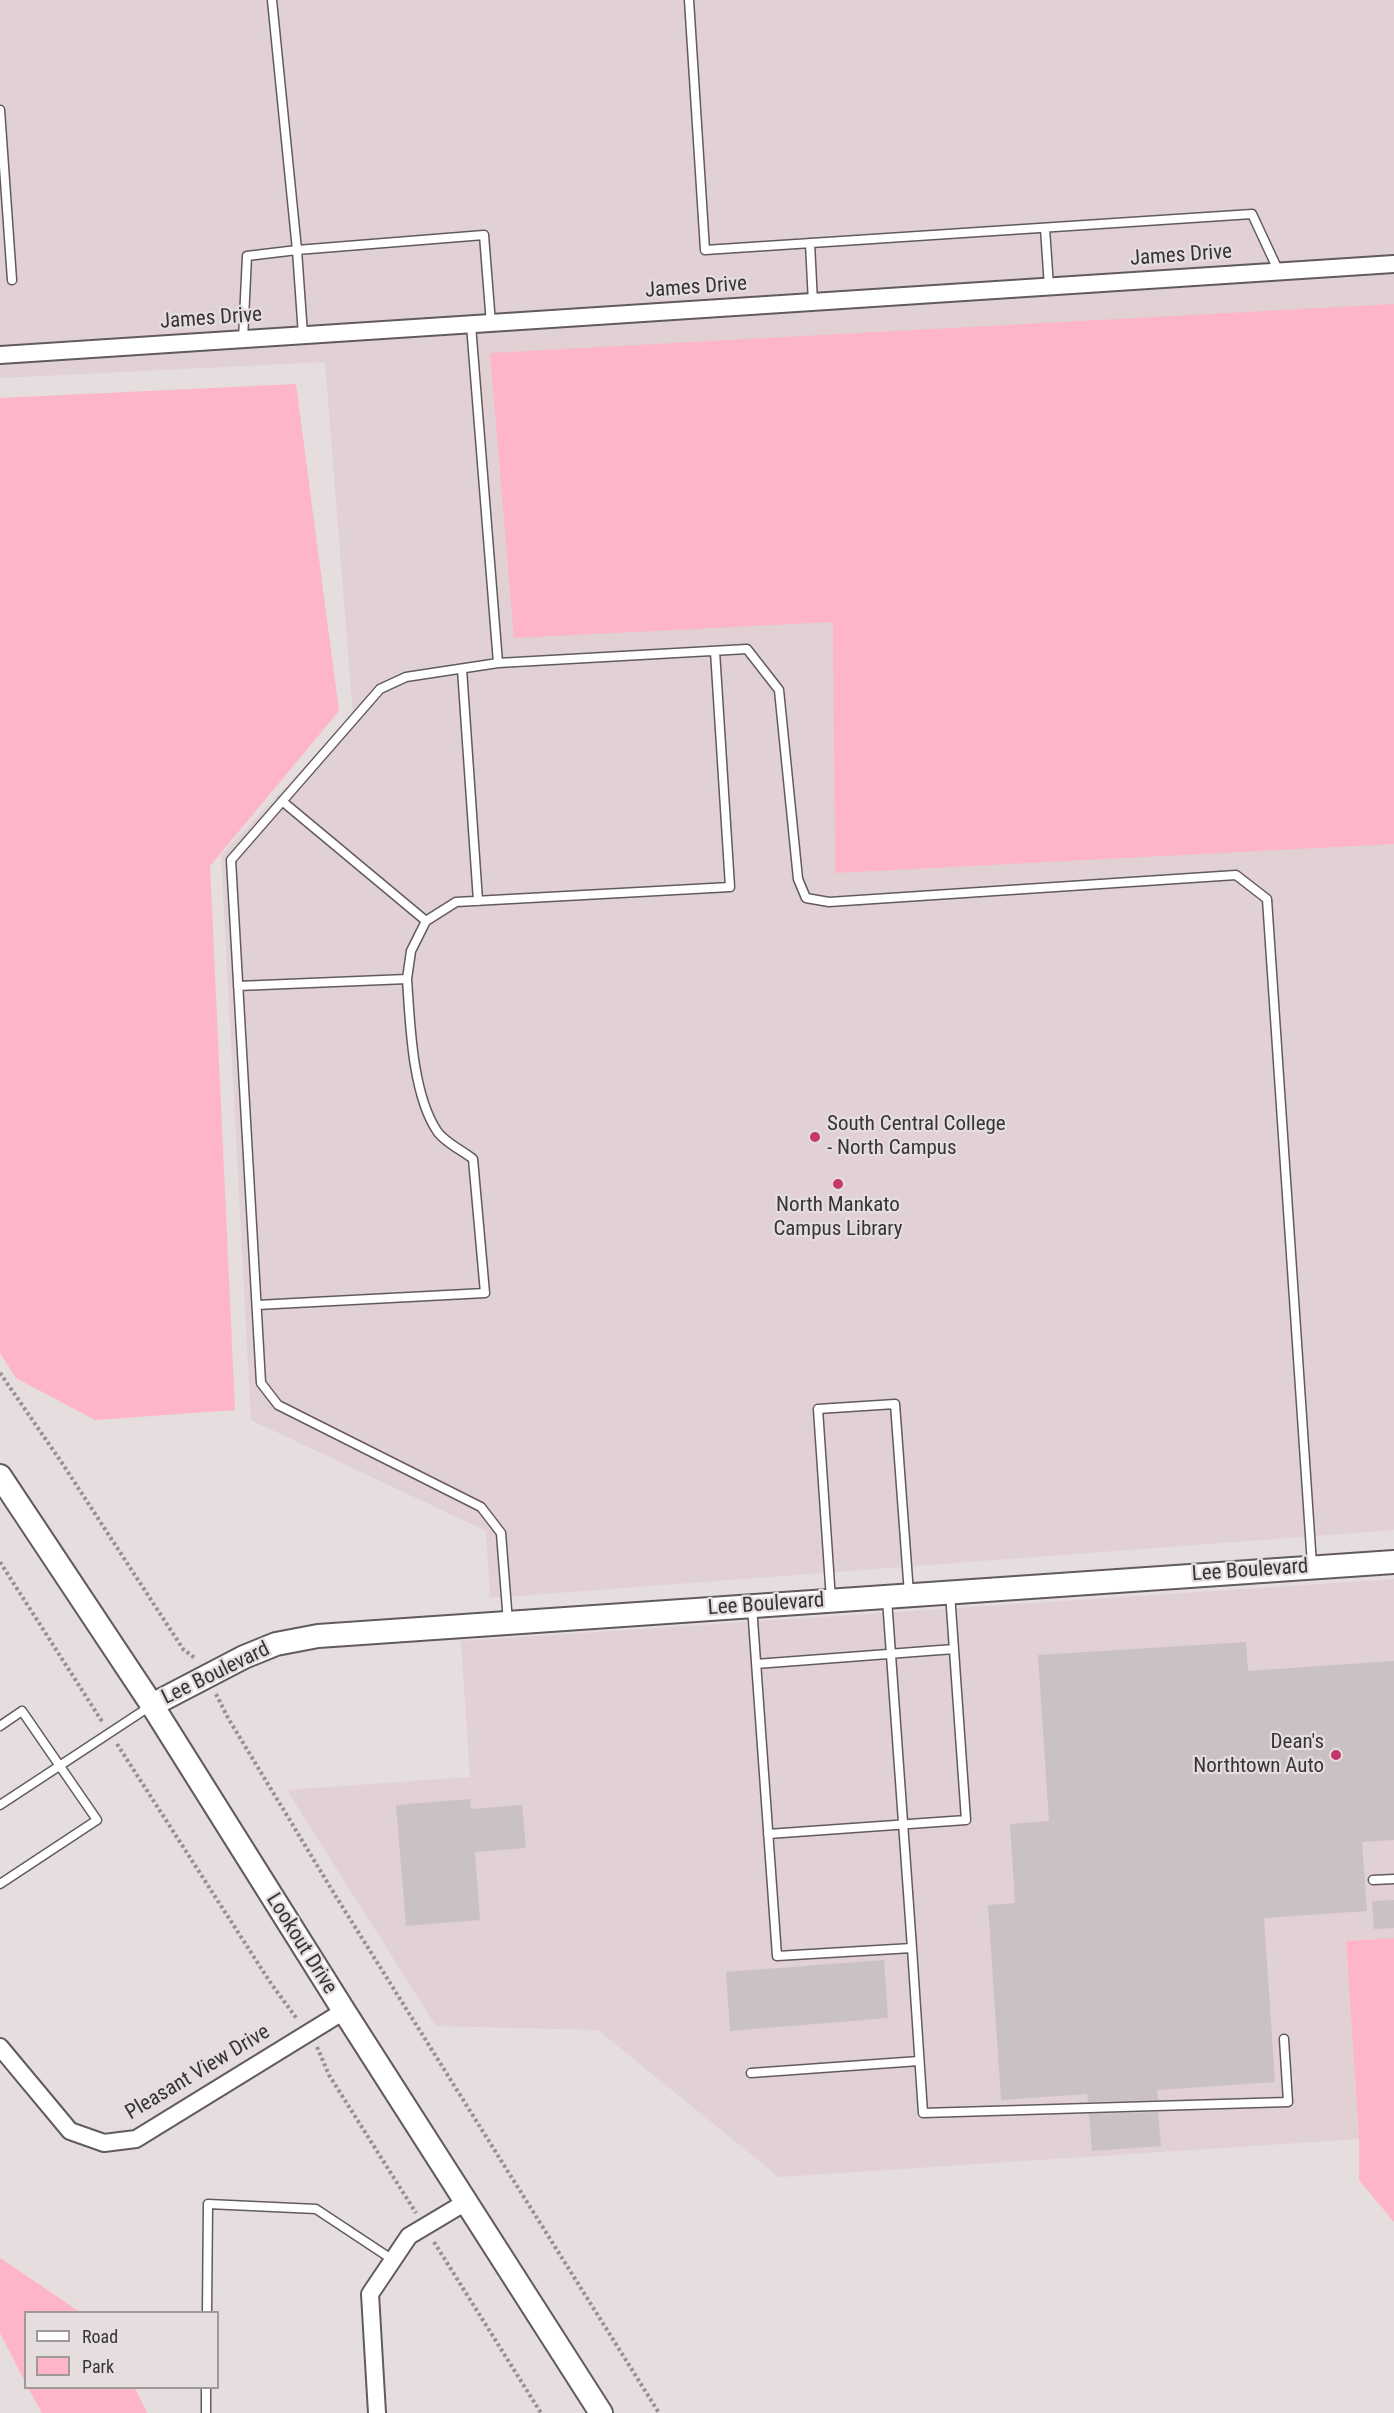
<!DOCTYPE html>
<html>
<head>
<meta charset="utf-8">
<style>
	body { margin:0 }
	#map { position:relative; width:1394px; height:2413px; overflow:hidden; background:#e5ddde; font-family:"Roboto Condensed",sans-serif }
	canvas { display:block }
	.legend { position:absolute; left:24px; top:2311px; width:195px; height:78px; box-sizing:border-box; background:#e5ddde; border:2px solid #9f999a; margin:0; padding:8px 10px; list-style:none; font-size:18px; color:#373435 }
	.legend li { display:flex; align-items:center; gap:12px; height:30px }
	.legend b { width:30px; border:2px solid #9f999a }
</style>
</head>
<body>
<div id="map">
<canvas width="1394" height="2413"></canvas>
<ul class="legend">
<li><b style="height:8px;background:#fff"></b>Road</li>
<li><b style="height:16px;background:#feb5c8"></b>Park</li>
</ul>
</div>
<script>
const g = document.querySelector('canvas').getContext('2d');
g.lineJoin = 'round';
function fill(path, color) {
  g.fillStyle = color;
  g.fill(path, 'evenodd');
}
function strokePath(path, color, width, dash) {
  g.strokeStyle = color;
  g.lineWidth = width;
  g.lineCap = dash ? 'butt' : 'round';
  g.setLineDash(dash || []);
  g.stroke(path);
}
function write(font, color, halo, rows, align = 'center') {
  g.font = font + ' "Roboto Condensed",sans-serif';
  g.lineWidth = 4.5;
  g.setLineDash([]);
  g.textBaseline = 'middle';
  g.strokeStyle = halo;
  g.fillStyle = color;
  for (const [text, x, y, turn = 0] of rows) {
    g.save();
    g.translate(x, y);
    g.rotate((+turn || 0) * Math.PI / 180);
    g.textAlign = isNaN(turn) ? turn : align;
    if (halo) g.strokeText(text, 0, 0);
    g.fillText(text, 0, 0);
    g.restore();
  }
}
const built = new Path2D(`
	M 0,0 L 1394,0 L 1394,1530 L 490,1598 L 486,1531 L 251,1420 L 221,855 L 353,715 L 325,362 L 0,378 Z
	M 1394,1579 L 1394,1938 L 1346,1941 L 1359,2139 L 779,2177 L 598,2030 L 436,2026 L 287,1790 L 470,1777 L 461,1641 Z`);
const green = new Path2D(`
	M 1394,304 L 1394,844 L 835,873 L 833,622 L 514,638 L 490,353 Z
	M 296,384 L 339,711 L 210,866 L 235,1410 L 95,1420 L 16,1378 L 0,1353 L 0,398 Z
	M 1394,1938 L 1394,2222 L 1359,2180 L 1359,2139 L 1346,1941 Z
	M 0,2258 L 80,2312 L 26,2312 L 25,2382 L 0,2333 Z
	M 28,2388 L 135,2388 L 147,2413 L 42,2413 Z`);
const building = new Path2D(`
	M 1246,1642 L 1248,1671 L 1394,1661 L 1394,1840 L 1362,1842 L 1367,1911 L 1264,1918 L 1275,2082 L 1157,2090 L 1158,2100 L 1088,2102 L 1087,2094 L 1001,2100 L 988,1905 L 1015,1903 L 1010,1824 L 1049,1821 L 1038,1655 Z
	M 470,1799 L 471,1809 L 522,1805 L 526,1848 L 475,1852 L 480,1920 L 406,1926 L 396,1805 Z
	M 1394,1900 L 1394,1928 L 1374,1929 L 1372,1901 Z
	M 884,1960 L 888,2018 L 730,2031 L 726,1972 Z
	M 1158,2112 L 1161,2146 L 1092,2151 L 1089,2114 Z`);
const path = new Path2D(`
	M 0,1373 L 62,1463 L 183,1649 L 196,1659
	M 0,1562 L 103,1723
	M 216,1694 L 228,1718 L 335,1895 L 659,2413
	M 117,1744 L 270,1982 L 297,2019
	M 317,2047 L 329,2075 L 416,2213
	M 434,2242 L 541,2413`);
const lane = new Path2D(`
	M 272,0 L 297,250 L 484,235 L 491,324
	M 689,0 L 705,250 L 1252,214 L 1279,272
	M 0,110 L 12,280
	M 1045,228 L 1049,287
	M 810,243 L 813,303
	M 471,325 L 498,663
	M 243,340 L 247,256 L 297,250 L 303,335
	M 462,669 L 478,901
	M 282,801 L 426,921 L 411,951 L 407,979
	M 426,921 L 456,902 L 730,887 L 715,651
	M 238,986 L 407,979 C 410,1022 412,1094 437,1131 C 444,1142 463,1151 473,1159 L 485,1293 L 257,1305
	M 831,1600 L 818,1409 L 895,1404 L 909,1594
	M 752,1606 L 777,1956 L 912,1948 L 887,1599
	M 508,1622 L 501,1533 L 481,1507 L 278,1405 L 261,1383 L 231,860 L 380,689 L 406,677 L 498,663 L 747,649 L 779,690 L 798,879 L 806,898 L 829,902 L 1236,875 L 1267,899 L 1312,1565
	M 756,1664 L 954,1649
	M 0,1726 L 22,1711 L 97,1820 L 0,1884
	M 0,1805 L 152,1705
	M 768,1834 L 966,1820 L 950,1593
	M 1373,1880 L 1394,1879
	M 912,1948 L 923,2113 L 1288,2102 L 1284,2039
	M 751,2073 L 919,2061
	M 207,2312 L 208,2204 L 316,2209 L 393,2260
	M 206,2413 L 206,2388`);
const street = new Path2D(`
	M 0,355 L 1394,264
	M 0,2047 L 70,2131 L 104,2143 L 136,2139 L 344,2011
	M 377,2413 L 370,2294 L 409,2236 L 466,2202`);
const secondary = new Path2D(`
	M 0,1476 L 152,1705 L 344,2011 L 601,2413
	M 152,1705 L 244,1657 L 276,1644 L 318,1636 L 1394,1562`);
const markers = [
	[815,1137,6,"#c4386d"],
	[838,1184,6,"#c4386d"],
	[1336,1755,6,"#c4386d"]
];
const streetNames = [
	["James Drive",1181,256,-4],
	["James Drive",696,288,-4],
	["James Drive",211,319,-4],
	["Lee Boulevard",1250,1571,-4],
	["Lee Boulevard",766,1605,-4],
	["Lee Boulevard",216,1674,-26],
	["Lookout Drive",301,1944,58],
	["Pleasant View Drive",198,2073,-31]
];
const poiNames = [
	["South Central College",827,1125],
	["- North Campus",827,1149],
	["North Mankato",838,1206,"center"],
	["Campus Library",838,1230,"center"],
	["Dean's",1324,1743,"right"],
	["Northtown Auto",1324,1767,"right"]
];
fill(built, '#e1d0d4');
fill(green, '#feb5c8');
fill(building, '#c9c1c2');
strokePath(lane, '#625b5c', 11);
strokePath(street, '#625b5c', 20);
strokePath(secondary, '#625b5c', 26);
strokePath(path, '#959091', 4, [3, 3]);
strokePath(lane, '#fff', 8);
strokePath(street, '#fff', 16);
strokePath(secondary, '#fff', 22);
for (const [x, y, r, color] of markers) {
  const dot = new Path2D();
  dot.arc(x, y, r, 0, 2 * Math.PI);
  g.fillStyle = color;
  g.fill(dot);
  strokePath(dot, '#e5ddde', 2);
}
write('21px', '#373435', '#e5ddde', streetNames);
write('21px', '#373435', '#e5ddde', poiNames, 'left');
</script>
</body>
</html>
